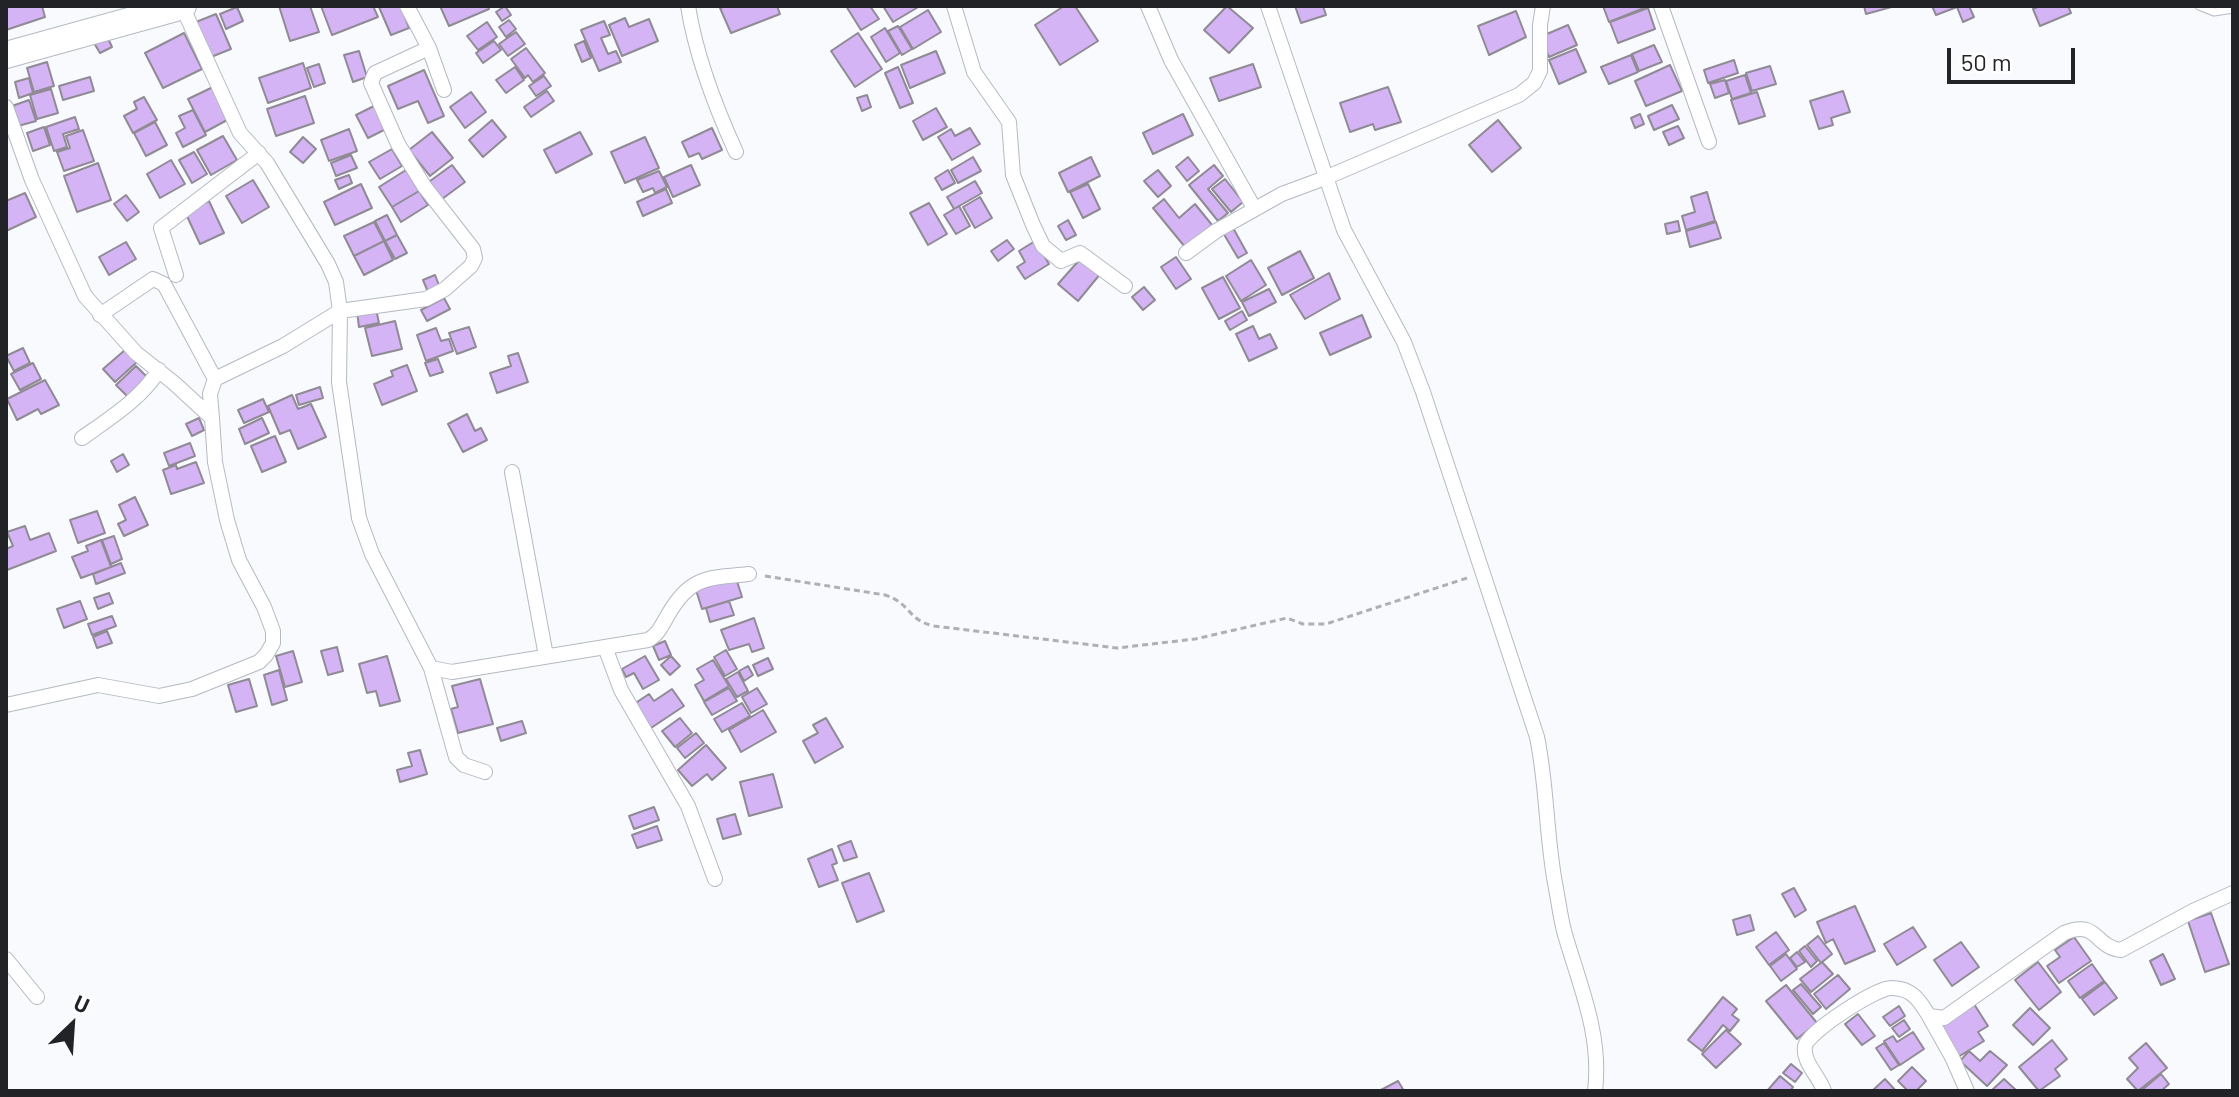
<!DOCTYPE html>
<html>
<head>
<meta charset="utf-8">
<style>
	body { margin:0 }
	#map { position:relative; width:2239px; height:1097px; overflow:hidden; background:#f8fafe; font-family:Barlow,sans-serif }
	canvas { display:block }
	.frame { position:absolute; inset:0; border:8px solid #222327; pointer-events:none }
	.north { position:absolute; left:32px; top:985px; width:80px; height:80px; -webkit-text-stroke:6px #fff; paint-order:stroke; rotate:25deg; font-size:22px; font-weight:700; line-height:32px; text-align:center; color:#222327 }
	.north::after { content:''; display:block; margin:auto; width:28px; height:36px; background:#222327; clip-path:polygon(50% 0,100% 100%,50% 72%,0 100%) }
	.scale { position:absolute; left:1947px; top:48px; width:128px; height:36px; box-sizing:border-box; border:4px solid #222327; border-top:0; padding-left:10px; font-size:24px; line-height:28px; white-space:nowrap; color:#222327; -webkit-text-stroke:6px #fff; paint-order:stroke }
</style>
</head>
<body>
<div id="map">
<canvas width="2239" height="1097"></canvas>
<div class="frame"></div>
<div class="north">U</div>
<div class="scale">50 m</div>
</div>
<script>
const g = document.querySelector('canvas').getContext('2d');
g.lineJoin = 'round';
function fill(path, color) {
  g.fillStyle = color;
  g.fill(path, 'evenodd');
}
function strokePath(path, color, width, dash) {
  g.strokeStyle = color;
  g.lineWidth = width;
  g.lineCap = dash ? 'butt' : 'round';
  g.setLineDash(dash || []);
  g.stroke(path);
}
const building = new Path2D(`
	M 6,6 L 42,6 L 45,17 L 6,30 Z
	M 279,6 L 310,6 L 319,32 L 290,41 Z
	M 321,6 L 373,6 L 378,17 L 332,35 Z
	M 401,6 L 409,28 L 391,35 L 379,7 Z
	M 440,6 L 488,6 L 489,9 L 449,26 Z
	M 505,6 L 511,15 L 502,21 L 496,12 Z
	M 726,6 L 777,6 L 780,14 L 731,33 L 720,8 Z
	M 846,6 L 870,6 L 879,19 L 861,30 Z
	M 883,6 L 920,6 L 893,22 Z
	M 1064,6 L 1075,6 L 1098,41 L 1060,65 L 1035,25 Z
	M 1227,6 L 1253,28 L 1229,53 L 1204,30 Z
	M 1295,6 L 1323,6 L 1326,15 L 1301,23 Z
	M 1603,6 L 1643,6 L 1644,8 L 1609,22 Z
	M 1864,6 L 1895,6 L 1866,14 Z
	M 1932,6 L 1969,6 L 1974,17 L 1963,22 L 1957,7 L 1936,15 Z
	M 2040,6 L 2068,6 L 2071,13 L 2040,26 L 2033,9 Z
	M 237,7 L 243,21 L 226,29 L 220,14 Z
	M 1648,8 L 1655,29 L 1618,43 L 1610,22 Z
	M 928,10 L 941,32 L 913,49 L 900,27 Z
	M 1516,11 L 1526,37 L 1489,55 L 1478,26 Z
	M 216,14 L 231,49 L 211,57 L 196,22 Z
	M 625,18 L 629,27 L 649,19 L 658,41 L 622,56 L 609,25 Z
	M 509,20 L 516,29 L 506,37 L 499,27 Z
	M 604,21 L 610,35 L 601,38 L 608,54 L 616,51 L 621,62 L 599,71 L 581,30 Z
	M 487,22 L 497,37 L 478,50 L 467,36 Z
	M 1568,25 L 1577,45 L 1549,57 L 1540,37 Z
	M 898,26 L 912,49 L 902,55 L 888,31 Z
	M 885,28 L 900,53 L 886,62 L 871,37 Z
	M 516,32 L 525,44 L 508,56 L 499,44 Z
	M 184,33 L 202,69 L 163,88 L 145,53 Z
	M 858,33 L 882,69 L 855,87 L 831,51 Z
	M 107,36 L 112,47 L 100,53 L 94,43 Z
	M 494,41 L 501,50 L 483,63 L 476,53 Z
	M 584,41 L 591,58 L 582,62 L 575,45 Z
	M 1654,45 L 1662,62 L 1639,71 L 1632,54 Z
	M 526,48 L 545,73 L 533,82 L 528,75 L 525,78 L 511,59 Z
	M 1576,49 L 1586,72 L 1559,84 L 1549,60 Z
	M 359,51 L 367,77 L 353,82 L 344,55 Z
	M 936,51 L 945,73 L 910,88 L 901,65 Z
	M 1631,55 L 1638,72 L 1609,84 L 1601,67 Z
	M 1734,60 L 1738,73 L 1708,83 L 1704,70 Z
	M 47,62 L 54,86 L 34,92 L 27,68 Z
	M 303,63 L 311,88 L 268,103 L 259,78 Z
	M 319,64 L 325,83 L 314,87 L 307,68 Z
	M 1253,64 L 1261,87 L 1219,101 L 1210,78 Z
	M 1670,65 L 1682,91 L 1646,106 L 1635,81 Z
	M 1770,66 L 1776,84 L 1752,91 L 1746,73 Z
	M 515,67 L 524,80 L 506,93 L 496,80 Z
	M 898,67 L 913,103 L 900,108 L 885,73 Z
	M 424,70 L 444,116 L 428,123 L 418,101 L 398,109 L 388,86 Z
	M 1745,75 L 1751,93 L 1732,99 L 1726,81 Z
	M 544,76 L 551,86 L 536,96 L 529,86 Z
	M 90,77 L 94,91 L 63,100 L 59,86 Z
	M 29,78 L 33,93 L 19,98 L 15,82 Z
	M 1725,80 L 1729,93 L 1715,98 L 1710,84 Z
	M 213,87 L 229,119 L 205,132 L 188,99 Z
	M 1388,87 L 1401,122 L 1375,130 L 1373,124 L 1350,132 L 1340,103 Z
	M 51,89 L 58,113 L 37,119 L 30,95 Z
	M 547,91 L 554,101 L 531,117 L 524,107 Z
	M 1843,91 L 1850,112 L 1831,118 L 1833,125 L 1819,129 L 1810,101 Z
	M 471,92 L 486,112 L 465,128 L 450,107 Z
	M 1757,92 L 1765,116 L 1739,124 L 1731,100 Z
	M 867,95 L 871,107 L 862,111 L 857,98 Z
	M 305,96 L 314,123 L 276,136 L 267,109 Z
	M 144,97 L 157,120 L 133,133 L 124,116 L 137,109 L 134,102 Z
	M 29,100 L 36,121 L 18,126 L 12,106 Z
	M 1672,105 L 1679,119 L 1654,130 L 1648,116 Z
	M 374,106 L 386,129 L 368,138 L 356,115 Z
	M 936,108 L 947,127 L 923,140 L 913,121 Z
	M 193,110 L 206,135 L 183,147 L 176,133 L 185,128 L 179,116 Z
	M 1183,114 L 1193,135 L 1153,154 L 1143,133 Z
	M 1640,114 L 1644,124 L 1635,128 L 1631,118 Z
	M 75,117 L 79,129 L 63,134 L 67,147 L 54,151 L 46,127 Z
	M 492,120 L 506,137 L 483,157 L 469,140 Z
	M 1498,120 L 1521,148 L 1492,172 L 1469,145 Z
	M 155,122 L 167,145 L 146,156 L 134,133 Z
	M 1678,126 L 1684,138 L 1669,145 L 1663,132 Z
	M 44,127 L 50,145 L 33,151 L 27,133 Z
	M 712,128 L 722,150 L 702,159 L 699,153 L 689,157 L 682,142 Z
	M 970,128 L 980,144 L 952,160 L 938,137 L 951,129 L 955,136 Z
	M 349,129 L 357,151 L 329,161 L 321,140 Z
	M 83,130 L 94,161 L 64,171 L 57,152 L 70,148 L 66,136 Z
	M 432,132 L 453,158 L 430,176 L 409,150 Z
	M 580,132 L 592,154 L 556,173 L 544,150 Z
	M 223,136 L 237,160 L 211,175 L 197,150 Z
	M 303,137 L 316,149 L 303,163 L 290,152 Z
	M 645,137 L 659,168 L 625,183 L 611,152 Z
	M 392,149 L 402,166 L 380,179 L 369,162 Z
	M 194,152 L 207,174 L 192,183 L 179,160 Z
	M 351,155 L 357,168 L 336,176 L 331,163 Z
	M 973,157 L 981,171 L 958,183 L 951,170 Z
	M 1091,157 L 1100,176 L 1068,192 L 1059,173 Z
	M 1188,157 L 1199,171 L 1187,181 L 1176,167 Z
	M 171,160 L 185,184 L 160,198 L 147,174 Z
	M 98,163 L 111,200 L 77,212 L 64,176 Z
	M 452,165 L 465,182 L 438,202 L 426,184 Z
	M 691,165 L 700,185 L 673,197 L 664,177 Z
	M 1214,165 L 1223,176 L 1208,189 L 1228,213 L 1218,221 L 1189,185 Z
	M 406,170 L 419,191 L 392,207 L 379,187 Z
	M 948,170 L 955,183 L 942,190 L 935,178 Z
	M 1158,170 L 1171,186 L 1158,197 L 1144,181 Z
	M 659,171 L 667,187 L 655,193 L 653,188 L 643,192 L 637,180 Z
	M 349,175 L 352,183 L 339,189 L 335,180 Z
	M 1225,179 L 1243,202 L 1231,212 L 1212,189 Z
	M 253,180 L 269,207 L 242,223 L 226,196 Z
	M 975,181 L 982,193 L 954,209 L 947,197 Z
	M 361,184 L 372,208 L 335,225 L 324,202 Z
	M 1088,184 L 1100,209 L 1083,218 L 1070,192 Z
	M 666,189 L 672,203 L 643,216 L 637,202 Z
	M 419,191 L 428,205 L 401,222 L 392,207 Z
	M 1707,192 L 1715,221 L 1686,230 L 1682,216 L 1695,212 L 1691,197 Z
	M 25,193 L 36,217 L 6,231 L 6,201 Z
	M 126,195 L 139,212 L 127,221 L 114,204 Z
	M 980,197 L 992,218 L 975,228 L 963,207 Z
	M 1164,199 L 1179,218 L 1195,204 L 1212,225 L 1185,247 L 1153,208 Z
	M 209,201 L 224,233 L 200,244 L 185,212 Z
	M 929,203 L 947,234 L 928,245 L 910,213 Z
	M 959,206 L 970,226 L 956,234 L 944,215 Z
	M 387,215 L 397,235 L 385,241 L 375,221 Z
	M 1068,220 L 1076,235 L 1066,240 L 1058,226 Z
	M 1678,221 L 1680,231 L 1667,234 L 1665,224 Z
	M 374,222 L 384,241 L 354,256 L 344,236 Z
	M 1716,222 L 1721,238 L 1690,247 L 1686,231 Z
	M 1232,226 L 1247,253 L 1238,258 L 1222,231 Z
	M 397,235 L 407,253 L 395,259 L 385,241 Z
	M 1007,240 L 1014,249 L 998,261 L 991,251 Z
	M 384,241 L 393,260 L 364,275 L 354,256 Z
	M 1035,241 L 1049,264 L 1025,279 L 1017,267 L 1025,262 L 1019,251 Z
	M 126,242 L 136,259 L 109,275 L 99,257 Z
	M 1300,251 L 1314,278 L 1282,295 L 1268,268 Z
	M 1082,257 L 1101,273 L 1078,301 L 1058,284 Z
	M 1176,257 L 1191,279 L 1176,289 L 1161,267 Z
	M 1251,260 L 1266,285 L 1241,301 L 1226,276 Z
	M 1329,273 L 1340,299 L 1305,319 L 1290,295 Z
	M 435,275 L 440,288 L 428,292 L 423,280 Z
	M 1223,277 L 1240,308 L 1219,319 L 1202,288 Z
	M 1144,287 L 1155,300 L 1143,310 L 1132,297 Z
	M 1269,289 L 1276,302 L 1249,316 L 1242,302 Z
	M 444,298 L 450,309 L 427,321 L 421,310 Z
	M 376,309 L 379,323 L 359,327 L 357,312 Z
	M 1242,311 L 1247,320 L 1230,330 L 1225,321 Z
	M 1362,315 L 1371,337 L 1330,355 L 1320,333 Z
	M 395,321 L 402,349 L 372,356 L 365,328 Z
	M 1253,326 L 1259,339 L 1270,334 L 1277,348 L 1249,361 L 1236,334 Z
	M 469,327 L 476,347 L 457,354 L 449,333 Z
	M 436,328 L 441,341 L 449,339 L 453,351 L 426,361 L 417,335 Z
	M 23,348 L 30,363 L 14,371 L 6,356 Z
	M 125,350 L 137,362 L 115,382 L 103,369 Z
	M 518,353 L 528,382 L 497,393 L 490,373 L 511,366 L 508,356 Z
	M 438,359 L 443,372 L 430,376 L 425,363 Z
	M 33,363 L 41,379 L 20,390 L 11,374 Z
	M 407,365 L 417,391 L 382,405 L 374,384 L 393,376 L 391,371 Z
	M 136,366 L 148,378 L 128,397 L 116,385 Z
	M 45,380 L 59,405 L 41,414 L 38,409 L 17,420 L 7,399 Z
	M 320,387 L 323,398 L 299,405 L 296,395 Z
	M 292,395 L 298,409 L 311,404 L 326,437 L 298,449 L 290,430 L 280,434 L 268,406 Z
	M 263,399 L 269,412 L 244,423 L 238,410 Z
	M 467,414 L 475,431 L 481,428 L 487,440 L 463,452 L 448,424 Z
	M 199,418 L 204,430 L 192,436 L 186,424 Z
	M 262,418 L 269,433 L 245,444 L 239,429 Z
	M 275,436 L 286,462 L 262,472 L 251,446 Z
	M 190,443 L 195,456 L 169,466 L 164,453 Z
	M 123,454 L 129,465 L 117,472 L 111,461 Z
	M 196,462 L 204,483 L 171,494 L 163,470 L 176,465 L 177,469 Z
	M 135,497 L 148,525 L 124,536 L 118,524 L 126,520 L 119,505 Z
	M 97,511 L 105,533 L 78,543 L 70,520 Z
	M 25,526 L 30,540 L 49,533 L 56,551 L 7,570 L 6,549 L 13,546 L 7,532 Z
	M 114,536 L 122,559 L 111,564 L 102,540 Z
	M 101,540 L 111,567 L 81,578 L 72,557 L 88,551 L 86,546 Z
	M 121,563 L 125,573 L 96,584 L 93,574 Z
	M 736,578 L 742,597 L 702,609 L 696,590 Z
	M 109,593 L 113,603 L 98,609 L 94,598 Z
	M 80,601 L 87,619 L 64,628 L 57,609 Z
	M 729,601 L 734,615 L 710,622 L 706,608 Z
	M 112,616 L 116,626 L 92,635 L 88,624 Z
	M 754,618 L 764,648 L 752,652 L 749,644 L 729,650 L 721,630 Z
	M 107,631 L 112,643 L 97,648 L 93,637 Z
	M 665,641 L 671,655 L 659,660 L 653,646 Z
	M 337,647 L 343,671 L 328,675 L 321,651 Z
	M 726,650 L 737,669 L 725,676 L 714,657 Z
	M 293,651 L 302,682 L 285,687 L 276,656 Z
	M 387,656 L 400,701 L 380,706 L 376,691 L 367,693 L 359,664 Z
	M 645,656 L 659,680 L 643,689 L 634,673 L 626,677 L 622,669 Z
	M 671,656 L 680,666 L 670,675 L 661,665 Z
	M 768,658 L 773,669 L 758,676 L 753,665 Z
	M 713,660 L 729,686 L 704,701 L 695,685 L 704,680 L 697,669 Z
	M 748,666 L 753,675 L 744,681 L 739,671 Z
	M 279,670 L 287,700 L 272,705 L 264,675 Z
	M 738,672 L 748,691 L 737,697 L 726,679 Z
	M 249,679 L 257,706 L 236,712 L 228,685 Z
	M 480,679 L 493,724 L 458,733 L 451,709 L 458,707 L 452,686 Z
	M 729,688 L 737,701 L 712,715 L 704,702 Z
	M 757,688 L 767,704 L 751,713 L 742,697 Z
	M 672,689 L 684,706 L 651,728 L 634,704 L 649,694 L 654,701 Z
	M 742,703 L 750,716 L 722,732 L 714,719 Z
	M 763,710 L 776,732 L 741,752 L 729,730 Z
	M 680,718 L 692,733 L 675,747 L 662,731 Z
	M 826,718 L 843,747 L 815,763 L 803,741 L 818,733 L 813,725 Z
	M 522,721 L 526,733 L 501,741 L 497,728 Z
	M 696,733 L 704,743 L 685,758 L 677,748 Z
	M 706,745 L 726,768 L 712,780 L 707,774 L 692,786 L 678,770 Z
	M 420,750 L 427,774 L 400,782 L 397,770 L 412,766 L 408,753 Z
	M 773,774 L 782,807 L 749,816 L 740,782 Z
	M 654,807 L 659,820 L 634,829 L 629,816 Z
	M 735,814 L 741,834 L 723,839 L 717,819 Z
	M 657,826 L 662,840 L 637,848 L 632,835 Z
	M 851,841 L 857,857 L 844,861 L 838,846 Z
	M 832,849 L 837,863 L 832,865 L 838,880 L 819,887 L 808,859 Z
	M 869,873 L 884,911 L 857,922 L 842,883 Z
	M 1794,888 L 1806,910 L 1795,917 L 1782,894 Z
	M 1855,906 L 1875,951 L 1845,964 L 1833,939 L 1826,943 L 1817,922 Z
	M 2211,913 L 2229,964 L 2205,972 L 2188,921 Z
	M 1750,915 L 1754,930 L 1737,935 L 1733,920 Z
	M 1913,927 L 1926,947 L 1897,965 L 1884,944 Z
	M 1776,932 L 1789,950 L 1769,965 L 1756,947 Z
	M 1818,936 L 1832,954 L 1821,963 L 1807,945 Z
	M 2074,937 L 2091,961 L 2059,983 L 2047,966 L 2060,957 L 2055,950 Z
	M 1961,942 L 1979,967 L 1952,986 L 1934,960 Z
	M 1805,946 L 1817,961 L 1811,967 L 1799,951 Z
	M 1797,952 L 1805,962 L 1797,967 L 1790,958 Z
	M 1786,954 L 1797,969 L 1781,981 L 1770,966 Z
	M 2163,954 L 2175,979 L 2161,985 L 2150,961 Z
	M 1822,962 L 1833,974 L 1811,992 L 1800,979 Z
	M 2038,962 L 2061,992 L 2039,1010 L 2015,980 Z
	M 2092,964 L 2104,981 L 2080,998 L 2068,981 Z
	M 1838,975 L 1850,989 L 1826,1009 L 1814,994 Z
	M 2105,982 L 2117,998 L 2094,1015 L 2082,999 Z
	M 1801,984 L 1821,1007 L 1813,1014 L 1793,990 Z
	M 1786,985 L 1817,1023 L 1797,1039 L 1766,1001 Z
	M 1723,997 L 1737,1009 L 1732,1015 L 1739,1020 L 1730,1031 L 1723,1025 L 1702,1051 L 1688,1040 Z
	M 1974,1004 L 1988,1026 L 1978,1032 L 1984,1041 L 1958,1057 L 1938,1026 Z
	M 1899,1006 L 1905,1016 L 1890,1026 L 1883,1017 Z
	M 2030,1008 L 2050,1028 L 2033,1045 L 2013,1025 Z
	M 1858,1014 L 1875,1036 L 1862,1045 L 1845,1024 Z
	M 1904,1020 L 1910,1029 L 1899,1037 L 1892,1028 Z
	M 1726,1030 L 1741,1044 L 1716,1068 L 1702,1054 Z
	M 1913,1032 L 1924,1049 L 1900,1065 L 1884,1041 L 1893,1036 L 1897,1042 Z
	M 2052,1040 L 2067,1059 L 2055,1069 L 2060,1076 L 2039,1091 L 2019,1067 Z
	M 1884,1043 L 1899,1065 L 1891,1070 L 1876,1048 Z
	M 2146,1043 L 2167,1068 L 2138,1091 L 2127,1079 L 2138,1068 L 2129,1058 Z
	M 1969,1051 L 1980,1061 L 1990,1051 L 2007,1065 L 1987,1086 L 1960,1061 Z
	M 1791,1064 L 1802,1073 L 1795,1082 L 1783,1073 Z
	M 1912,1067 L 1926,1081 L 1916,1091 L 1908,1091 L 1898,1081 Z
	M 2161,1074 L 2169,1084 L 2161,1091 L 2142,1090 Z
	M 1780,1076 L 1793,1087 L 1790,1091 L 1767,1091 Z
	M 1885,1079 L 1896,1091 L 1872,1091 Z
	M 2004,1079 L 2017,1091 L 1991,1091 Z
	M 1398,1081 L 1404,1091 L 1379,1091 Z`);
const path = new Path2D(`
	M 765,576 L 885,595 C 911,603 907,620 934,626 L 1117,648 L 1195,639 L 1287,618 L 1303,624 L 1326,624 L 1467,578`);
const lane = new Path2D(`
	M 2199,6 L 2214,12 L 2233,9`);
const street = new Path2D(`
	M 182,6 L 240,133 L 267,163 L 328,264 L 336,282 L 340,311 L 339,382 L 359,518 L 372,554 L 431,668 L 452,672 L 648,640 C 658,635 662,625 668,615 C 690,576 708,578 749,574
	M 407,6 L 429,48 L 444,90
	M 688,6 C 696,57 715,106 736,152
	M 954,6 L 974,72 L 1009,122 L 1013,175 L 1033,225 L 1043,246 L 1061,261 L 1080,253 L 1125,286
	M 1148,6 L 1171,60 L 1254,208
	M 1268,6 L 1344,230 L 1404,342 L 1423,392 L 1537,737 C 1547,785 1546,834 1555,883 C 1558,898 1560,915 1564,931 C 1579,984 1602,1034 1595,1091
	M 1661,6 L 1709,142
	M 6,107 L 32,180 L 85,296 L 136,353 L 174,383 L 212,418 L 215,462 L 227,520 L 239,560 L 264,607 L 273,631 L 273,643 L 266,655 L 259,662 L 192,689 L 159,696 L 98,685 L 6,705
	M 1186,253 L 1216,231 L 1282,194 L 1325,178 L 1519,95 L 1534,83 L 1540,71 L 1540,25 L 1543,6
	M 176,275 L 161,228 L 259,153
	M 100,315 L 153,279 L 164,284 L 215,379
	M 212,418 L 210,394 L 215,379 L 283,346 L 340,311 L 426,299 L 445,289 L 471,266 L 475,258 L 473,249 L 424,186 L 398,144 L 371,83 L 375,73 L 429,48
	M 82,438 C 110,418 141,399 159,370
	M 512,472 L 546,656
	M 605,647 L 621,690 L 688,806 L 715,879
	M 431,668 L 456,757 L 464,765 L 485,772
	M 6,959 L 37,997
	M 1929,1016 L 1952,1057 L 1967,1091
	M 1824,1091 C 1820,1077 1802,1062 1805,1046 C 1808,1032 1877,987 1892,988 C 1912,988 1920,1001 1929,1016 L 1944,1018 L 2064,933 C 2098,919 2094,947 2121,950 L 2193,911 L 2233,893`);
const highway = new Path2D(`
	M 6,55 L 183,6`);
fill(building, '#d5b4f6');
strokePath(building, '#8f8a94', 2);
strokePath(lane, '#b4b9c3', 9);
strokePath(street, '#b4b9c3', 16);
strokePath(highway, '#b4b9c3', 28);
strokePath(path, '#aeb0b4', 3, [6, 4]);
strokePath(lane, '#fff', 7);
strokePath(street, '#fff', 14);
strokePath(highway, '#fff', 26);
</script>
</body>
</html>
